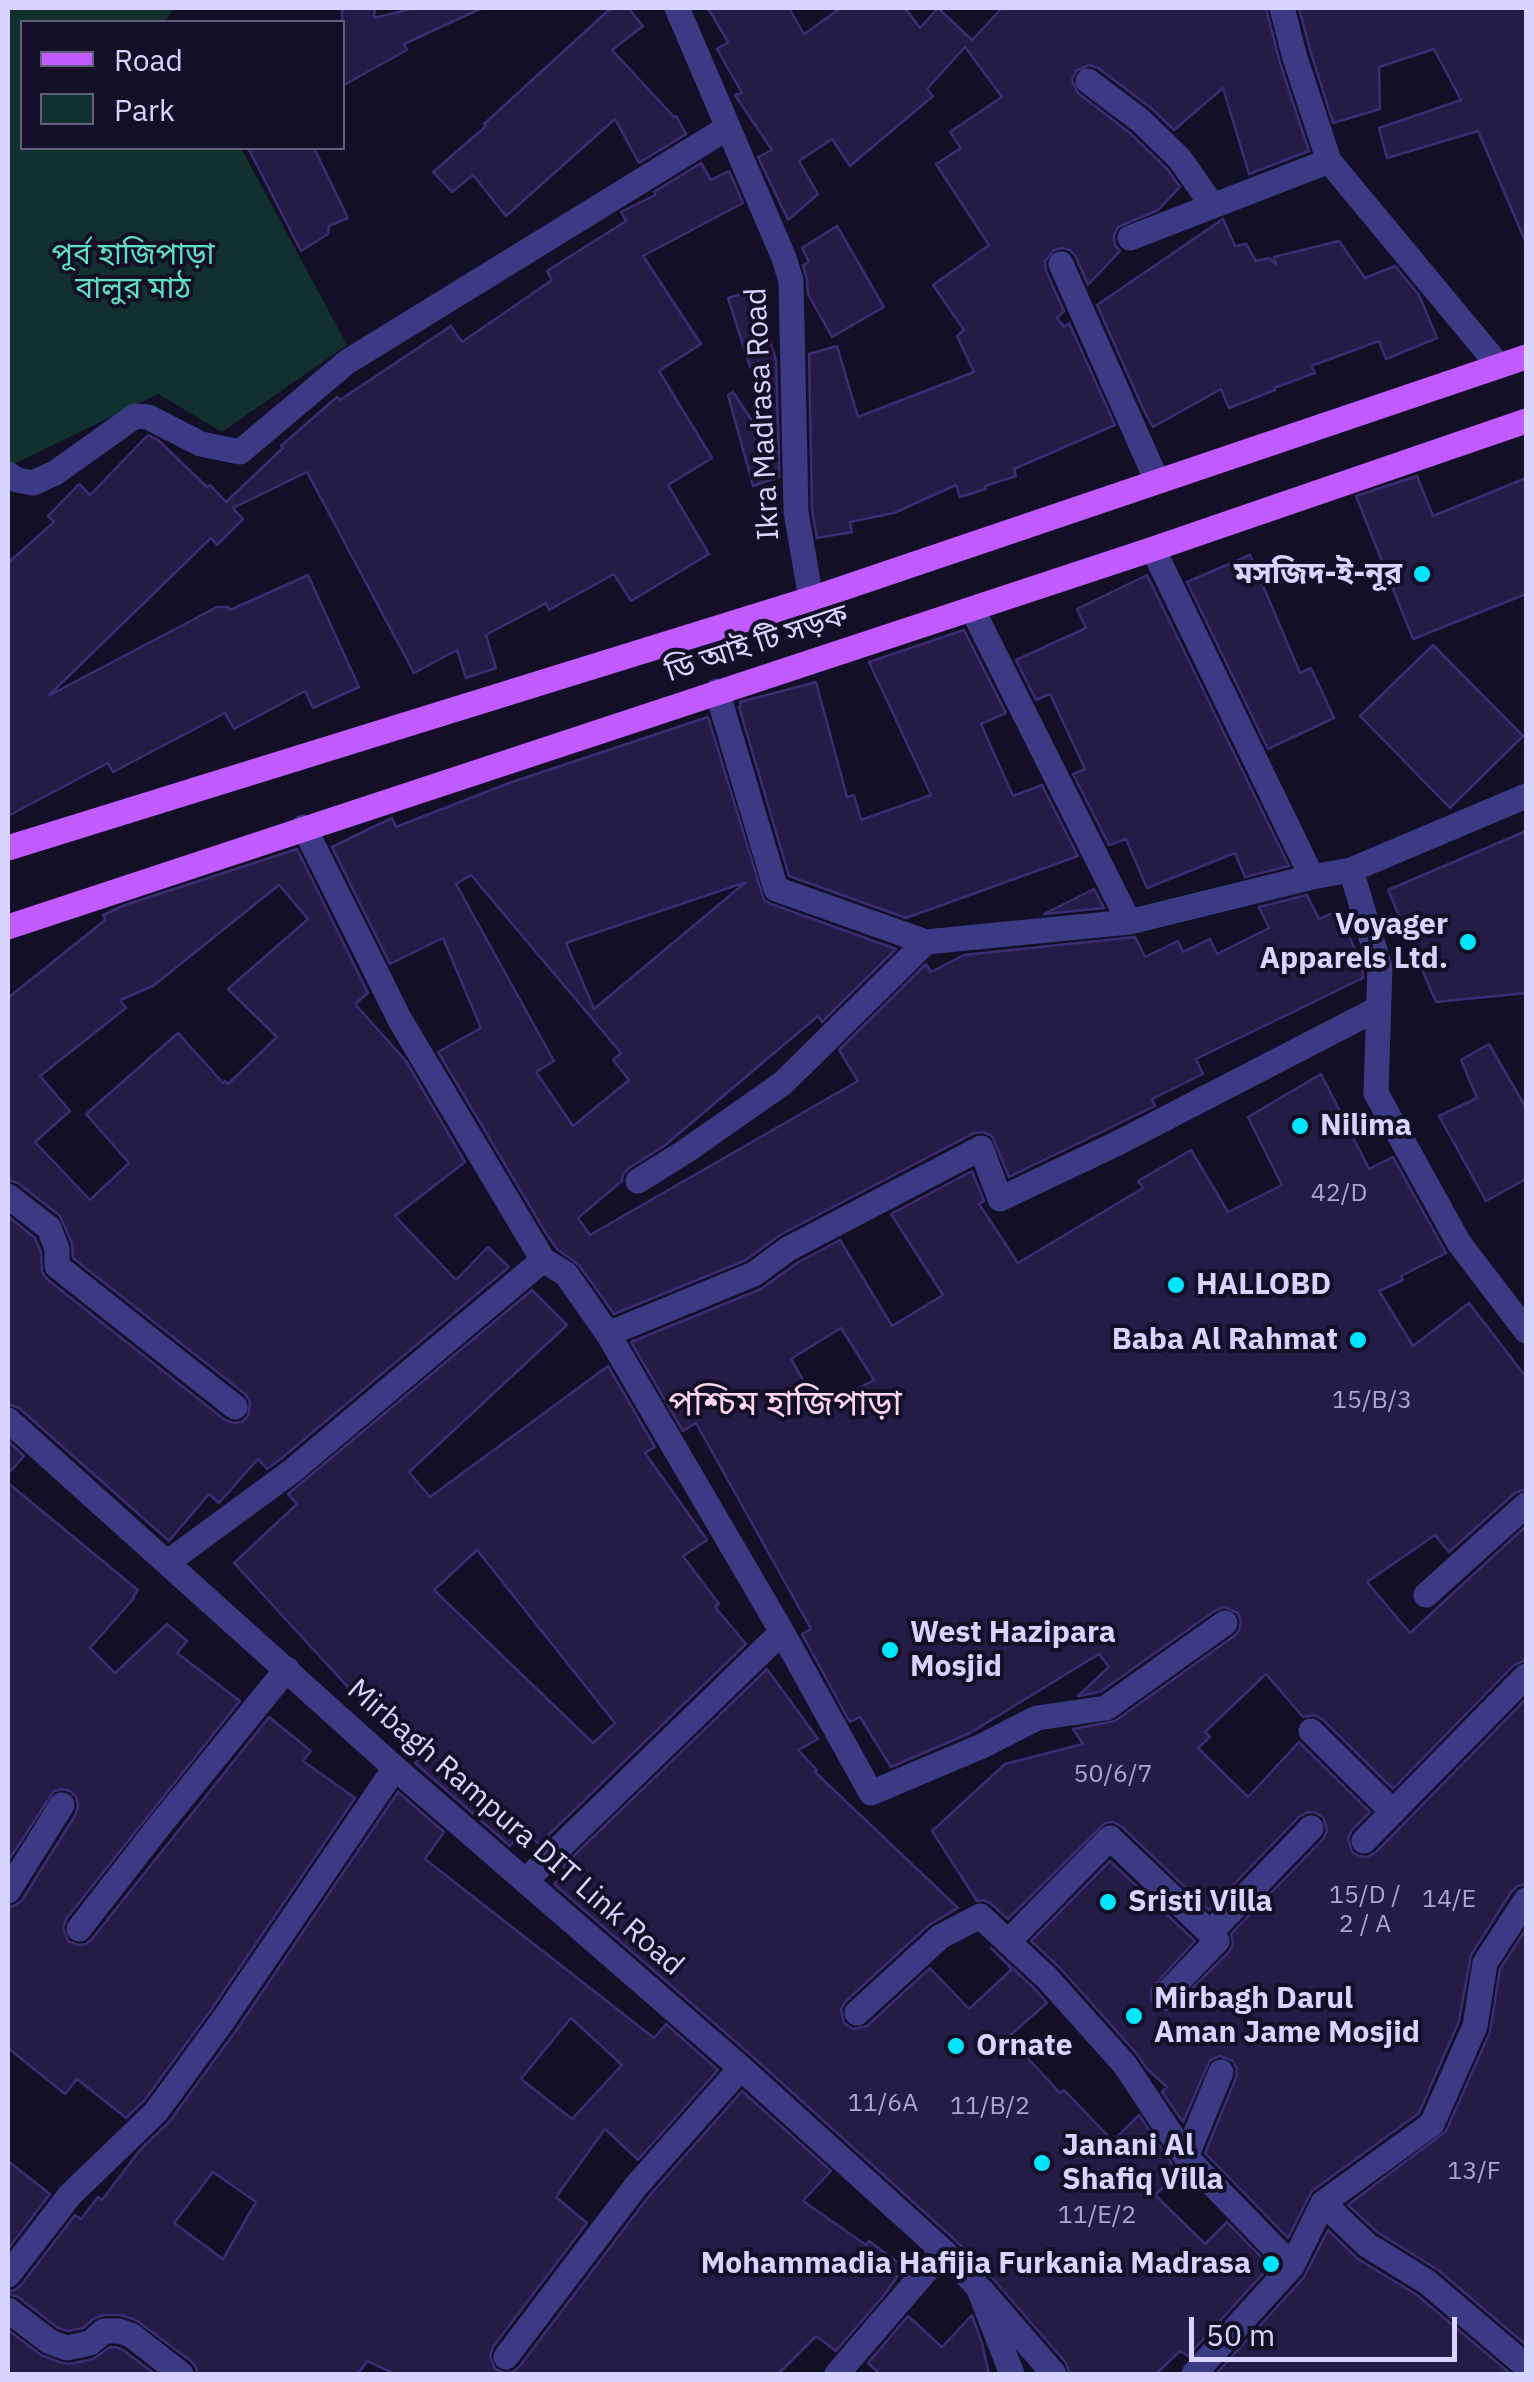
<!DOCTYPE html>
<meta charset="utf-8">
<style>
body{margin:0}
#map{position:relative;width:1534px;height:2382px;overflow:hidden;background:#130f26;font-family:"IBM Plex Sans",sans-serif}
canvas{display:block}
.frame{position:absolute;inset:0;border:10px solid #d9d4ff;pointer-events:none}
.legend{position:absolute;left:20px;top:20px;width:325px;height:130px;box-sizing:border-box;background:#130f26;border:2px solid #625e7d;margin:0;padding:12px 18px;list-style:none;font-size:30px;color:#d9d4ff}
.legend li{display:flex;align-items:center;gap:20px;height:50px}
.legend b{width:50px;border:2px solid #625e7d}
.scale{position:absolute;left:1189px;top:2317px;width:268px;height:45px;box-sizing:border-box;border:5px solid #d9d4ff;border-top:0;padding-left:12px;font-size:30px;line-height:35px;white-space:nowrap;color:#d9d4ff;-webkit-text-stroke:8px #130f26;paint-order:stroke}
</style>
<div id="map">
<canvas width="1534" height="2382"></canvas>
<div class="frame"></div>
<ul class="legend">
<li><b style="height:12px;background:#c25bff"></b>Road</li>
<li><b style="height:28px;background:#12302f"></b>Park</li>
</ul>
<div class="scale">50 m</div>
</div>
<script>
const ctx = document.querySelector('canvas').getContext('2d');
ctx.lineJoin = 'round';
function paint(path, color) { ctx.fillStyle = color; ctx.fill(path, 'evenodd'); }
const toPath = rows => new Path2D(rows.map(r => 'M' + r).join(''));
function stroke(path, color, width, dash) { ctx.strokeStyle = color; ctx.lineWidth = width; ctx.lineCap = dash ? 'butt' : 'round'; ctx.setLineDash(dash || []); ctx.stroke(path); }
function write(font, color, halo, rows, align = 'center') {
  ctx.font = font + ' "IBM Plex Sans","Noto Sans Bengali",sans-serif'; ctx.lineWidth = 8; ctx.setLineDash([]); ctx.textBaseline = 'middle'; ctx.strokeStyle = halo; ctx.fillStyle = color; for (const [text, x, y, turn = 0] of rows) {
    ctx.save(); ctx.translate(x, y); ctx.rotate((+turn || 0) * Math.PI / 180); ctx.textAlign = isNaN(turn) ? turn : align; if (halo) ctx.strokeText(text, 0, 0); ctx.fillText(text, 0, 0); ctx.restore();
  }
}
const green = toPath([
 [8,8,174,8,166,20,167,22,22,22,22,148,241,148,347,345,222,432,158,394,8,467]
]);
const building = toPath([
 [342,8,375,8,374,18,415,8,482,8,404,44,407,50,342,86,342,8],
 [611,8,628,8,643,26,612,50,674,117,676,116,686,134,639,163,615,119,506,216,473,175,452,192,433,172,486,126,484,124,611,8],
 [708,8,789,8,804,34,841,8,905,8,920,28,938,8,972,40,1002,8,1266,8,1280,63,1309,151,1249,174,1223,88,1174,130,1151,108,1098,68,1089,65,1076,71,1072,80,1078,93,1130,133,1168,170,1180,187,1158,210,1118,227,1114,236,1115,245,1120,251,1088,285,1076,257,1070,250,1062,248,1054,250,1045,261,1046,271,1064,311,1057,318,1064,327,1069,323,1115,425,1014,469,1016,476,985,486,986,489,960,497,956,485,894,513,850,522,852,532,817,538,812,510,809,354,837,346,858,417,974,372,957,336,964,330,933,285,989,245,936,164,961,148,950,132,1002,97,965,47,927,89,933,96,850,166,832,139,799,161,818,194,788,220,758,157,772,150,735,95,742,93,717,49,728,42,708,8],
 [1299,8,1526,8,1526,243,1478,131,1387,158,1379,128,1461,100,1434,49,1379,67,1380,109,1333,123,1311,53,1299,8],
 [248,148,314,148,348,218,329,226,328,234,301,251,248,148],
 [701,163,711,180,729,171,743,203,643,256,701,344,659,371,712,458,668,485,709,554,631,601,614,574,549,610,546,603,486,635,496,668,466,678,457,650,414,673,307,472,233,508,243,519,217,545,211,538,48,696,217,607,228,607,230,610,308,575,359,687,313,708,305,691,234,729,225,713,113,772,108,763,8,816,8,563,54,522,48,516,79,484,90,495,148,435,158,440,207,487,210,485,226,502,283,448,281,446,337,397,340,400,451,326,462,342,552,280,547,271,626,221,621,212,655,195,654,192,701,163],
 [1223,219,1235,246,1246,244,1256,261,1269,258,1276,264,1274,257,1339,241,1365,278,1395,266,1419,295,1437,338,1386,359,1379,341,1311,366,1315,373,1274,388,1275,390,1229,408,1221,389,1153,427,1145,413,1097,305,1223,219],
 [837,226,884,307,832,337,808,294,807,280,803,265,809,262,802,248,837,226],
 [754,290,776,360,779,458,728,298,754,290],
 [733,392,779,461,779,477,753,486,728,395,733,392],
 [1417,476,1433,516,1526,478,1526,594,1413,639,1356,496,1417,476],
 [1250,555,1300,673,1311,668,1334,718,1268,749,1187,582,1250,555],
 [1147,575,1289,866,1245,877,1235,853,1147,888,1126,839,1109,845,1073,774,1085,769,1050,694,1036,700,1016,660,1086,628,1077,609,1147,575],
 [964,630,1006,713,981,724,1013,796,1042,785,1078,856,906,918,789,876,739,707,741,706,740,702,816,682,847,797,854,795,861,820,931,795,869,662,964,630],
 [1433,645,1523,736,1450,808,1360,716,1433,645],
 [708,717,764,900,771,904,896,949,822,1022,818,1016,664,1146,629,1168,623,1174,622,1181,578,1218,590,1235,858,1081,839,1050,926,964,931,972,964,955,1135,937,1145,957,1178,941,1183,952,1210,939,1217,954,1269,928,1259,907,1307,895,1319,919,1337,911,1362,964,1363,978,1196,1059,1203,1074,1152,1099,1155,1106,1009,1177,992,1136,983,1132,974,1133,780,1235,746,1260,614,1314,579,1265,557,1249,547,1235,438,1052,481,1028,443,938,390,964,332,847,392,818,396,827,509,783,708,717],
 [471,875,621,1053,613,1060,629,1080,573,1126,536,1072,554,1061,456,884,471,875],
 [746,882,594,1009,566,943,746,882],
 [1526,831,1526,993,1436,1002,1388,890,1526,831],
 [297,849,368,993,355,1004,406,1061,465,1162,395,1216,456,1280,488,1247,509,1267,282,1458,267,1469,258,1459,219,1503,209,1494,169,1541,19,1408,8,1404,8,1216,35,1238,41,1252,42,1272,47,1279,225,1420,234,1423,242,1422,248,1416,250,1402,245,1394,73,1258,72,1243,60,1216,18,1183,8,1180,8,998,105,920,103,915,125,905,297,849],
 [279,885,308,919,228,989,277,1037,228,1084,225,1081,223,1083,178,1033,86,1114,129,1163,90,1200,35,1142,70,1111,40,1076,126,1008,120,1000,153,986,279,885],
 [1094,889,1104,908,1044,914,1094,889],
 [1489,1044,1526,1108,1526,1179,1486,1201,1439,1116,1477,1098,1461,1060,1489,1044],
 [1321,1074,1369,1169,1393,1157,1446,1253,1401,1276,1403,1280,1379,1291,1413,1346,1469,1303,1526,1377,1526,1489,1515,1493,1449,1552,1435,1535,1367,1582,1410,1633,1526,1526,1526,1660,1514,1665,1393,1789,1322,1719,1314,1715,1303,1717,1266,1674,1205,1732,1210,1737,1198,1748,1248,1797,1299,1742,1370,1812,1352,1830,1348,1838,1352,1852,1359,1856,1367,1857,1376,1852,1526,1699,1526,1884,1518,1886,1512,1891,1471,1955,1459,2021,1419,2113,1312,2191,1288,2238,1205,2153,1236,2078,1237,2069,1233,2061,1220,2056,1210,2060,1183,2122,1162,2092,1167,2087,1147,2069,1137,2054,1059,1967,1031,1941,1110,1861,1195,1941,1151,1989,1151,1999,1156,2006,1163,2010,1171,2009,1229,1952,1233,1944,1231,1934,1323,1839,1327,1831,1323,1817,1314,1812,1306,1813,1299,1817,1209,1910,1121,1826,1113,1822,1105,1823,1008,1919,990,1903,983,1900,977,1901,932,1831,1005,1764,1083,1744,1073,1729,1115,1721,1234,1636,1239,1631,1241,1622,1238,1613,1224,1607,1216,1610,1100,1692,1078,1696,1109,1667,1099,1654,970,1733,891,1767,860,1717,850,1722,846,1715,802,1634,811,1629,696,1423,683,1431,631,1342,761,1289,797,1263,840,1240,892,1326,943,1295,891,1214,972,1171,984,1201,979,1204,1018,1263,1143,1188,1138,1181,1191,1150,1228,1212,1282,1185,1248,1117,1321,1074],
 [841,1328,874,1380,820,1409,791,1359,841,1328],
 [532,1290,567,1325,409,1472,430,1497,608,1366,655,1447,645,1453,707,1540,683,1556,719,1604,715,1607,746,1644,539,1844,524,1831,510,1846,415,1763,423,1755,372,1706,368,1709,234,1563,297,1504,288,1494,532,1290],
 [477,1550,615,1723,593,1743,434,1590,477,1550],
 [8,1441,24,1456,8,1474,8,1441],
 [8,1483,138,1590,133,1597,134,1598,90,1648,115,1673,167,1624,187,1641,177,1653,240,1701,66,1919,63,1928,68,1941,78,1945,86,1944,92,1939,269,1717,311,1751,303,1761,355,1798,211,2010,144,2101,126,2118,77,2079,65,2094,8,2048,8,1907,16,1905,22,1900,76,1814,78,1805,76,1797,70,1791,62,1789,54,1791,8,1861,8,1483],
 [767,1669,818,1739,798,1750,817,1770,815,1772,958,1908,929,1925,846,2001,841,2009,844,2023,853,2029,867,2026,930,1968,969,2009,1012,1969,991,1948,1035,1989,1047,2003,1008,2037,1060,2093,1064,2090,1113,2141,1139,2115,1178,2173,1155,2195,1205,2244,1227,2222,1270,2266,1188,2356,1180,2351,1156,2374,1070,2374,1066,2363,994,2280,954,2239,752,2056,554,1884,567,1870,563,1866,767,1669],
 [398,1792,444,1832,425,1859,654,2038,666,2024,718,2070,638,2160,605,2129,556,2197,587,2223,493,2347,490,2356,495,2369,505,2373,513,2372,519,2367,649,2196,742,2091,831,2171,803,2201,866,2245,869,2241,904,2267,885,2294,836,2351,816,2336,778,2374,395,2374,367,2361,358,2374,197,2374,196,2367,191,2361,136,2320,120,2315,104,2315,93,2319,83,2328,68,2331,58,2328,18,2297,8,2294,8,2291,15,2290,21,2285,75,2215,81,2219,98,2197,102,2200,140,2150,169,2122,237,2029,398,1792],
 [571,2018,622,2065,572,2119,521,2079,571,2018],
 [213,2172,256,2202,223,2259,174,2223,213,2172],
 [1526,1929,1526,2345,1438,2270,1377,2232,1348,2205,1446,2131,1490,2032,1500,1969,1526,1929],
 [8,2161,50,2194,8,2249,8,2161],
 [1328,2230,1358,2259,1417,2295,1511,2374,1216,2374,1304,2277,1328,2230],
 [972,2315,982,2343,989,2374,880,2374,868,2363,908,2316,942,2347,972,2315],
 [8,2330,41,2355,62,2363,70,2364,93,2359,110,2347,116,2347,123,2350,155,2374,8,2374,8,2330]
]);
const minor = toPath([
 [677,8,784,258,791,281,796,512,811,599],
 [1282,8,1295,58,1329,161,1499,366],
 [1088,81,1141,121,1180,159,1212,205],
 [1130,238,1329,161],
 [1061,264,1157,481],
 [8,474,17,480,33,483,55,473,135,416,148,417,201,444,240,452,347,362,727,128],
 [1153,549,1312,877],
 [972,609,1129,922],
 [717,691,776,889,926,942,1129,922,1312,877,1351,870,1526,796],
 [304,827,400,1020,543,1260,566,1274,608,1334,782,1632,871,1793,982,1746,1037,1718,1106,1708,1225,1623],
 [1351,870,1380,967,1376,1093,1459,1243,1526,1331],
 [638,1181,686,1151,783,1083,926,942],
 [8,1196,49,1228,57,1249,57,1266,235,1407],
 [608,1334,754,1274,788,1249,981,1148,1000,1199,1118,1143,1377,1009],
 [168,1562,292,1471,543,1260],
 [1426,1595,1526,1505],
 [1311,1731,1393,1812],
 [1364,1841,1526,1676],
 [525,1881,782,1632],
 [8,1891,62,1805],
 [79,1929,160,1825,287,1669],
 [1008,1942,1110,1838,1210,1933],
 [1166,1994,1217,1941,1210,1933,1311,1828],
 [857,2013,940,1937,980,1916,1047,1978,1125,2065,1186,2157,1292,2266],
 [1186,2157,1221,2072],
 [1323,2203,1367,2245,1427,2282,1526,2366],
 [8,2275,70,2195,156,2112,224,2019,395,1768],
 [982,2291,1054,2374],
 [8,2310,50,2342,67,2348,90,2343,104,2331,119,2331,131,2335,181,2374],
 [506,2357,636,2186,741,2068],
 [837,2374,943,2251],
 [1194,2374,1292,2266,1323,2203,1432,2124,1475,2026,1485,1963,1526,1900]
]);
const tertiary = toPath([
 [8,1420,395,1768,741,2068,943,2251,978,2287,1012,2374]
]);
const primary = toPath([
 [8,848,811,599,1526,357],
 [8,927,1153,549,1526,421]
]);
const markers = [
 [1422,574,10,"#00e5ff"],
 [1468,942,10,"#00e5ff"],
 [1300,1126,10,"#00e5ff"],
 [1176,1285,10,"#00e5ff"],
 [1358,1340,10,"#00e5ff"],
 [890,1650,10,"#00e5ff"],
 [1108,1902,10,"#00e5ff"],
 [1134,2016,10,"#00e5ff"],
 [956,2046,10,"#00e5ff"],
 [1042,2163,10,"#00e5ff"],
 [1271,2264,10,"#00e5ff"]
];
const numberNames = [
 ["42/D",1339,1194],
 ["15/B/3",1372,1401],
 ["50/6/7",1113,1775],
 ["15/D /",1365,1896],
 ["2 / A",1365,1925],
 ["14/E",1449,1900],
 ["11/6A",883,2104],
 ["11/B/2",990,2107],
 ["13/F",1474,2172],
 ["11/E/2",1097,2216]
];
const parkNames = [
 ["পূর্ব হাজিপাড়া",133,255],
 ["বালুর মাঠ",133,289]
];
const streetNames = [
 ["Ikra Madrasa Road",763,414,-93],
 ["ডি আই টি সড়ক",757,644,-18],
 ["Mirbagh Rampura DIT Link Road",515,1828,41]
];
const poiNames = [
 ["মসজিদ-ই-নূর",1402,574,"right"],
 ["Voyager",1448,925,"right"],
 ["Apparels Ltd.",1448,959,"right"],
 ["Nilima",1320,1126],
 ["HALLOBD",1196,1285],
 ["Baba Al Rahmat",1338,1340,"right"],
 ["West Hazipara",910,1633],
 ["Mosjid",910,1667],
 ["Sristi Villa",1128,1902],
 ["Mirbagh Darul",1154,1999],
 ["Aman Jame Mosjid",1154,2033],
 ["Ornate",976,2046],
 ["Janani Al",1062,2146],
 ["Shafiq Villa",1062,2180],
 ["Mohammadia Hafijia Furkania Madrasa",1251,2264,"right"]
];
const quarterNames = [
 ["পশ্চিম হাজিপাড়া",785,1405]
];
paint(green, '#12302f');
paint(building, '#241b47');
stroke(building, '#3b2d73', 2.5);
stroke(minor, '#3d3a85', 25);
stroke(tertiary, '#3d3a85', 25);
stroke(primary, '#c25bff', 25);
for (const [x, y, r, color] of markers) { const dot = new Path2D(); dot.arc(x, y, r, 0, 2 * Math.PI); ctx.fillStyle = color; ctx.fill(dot); stroke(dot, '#130f26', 4); }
write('25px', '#aca6d1', null, numberNames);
write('30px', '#5fe0c0', '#130f26', parkNames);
write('30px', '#d9d4ff', '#130f26', streetNames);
write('bold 30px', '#d9d4ff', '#130f26', poiNames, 'left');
write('35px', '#ffd6f0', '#130f26', quarterNames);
</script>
